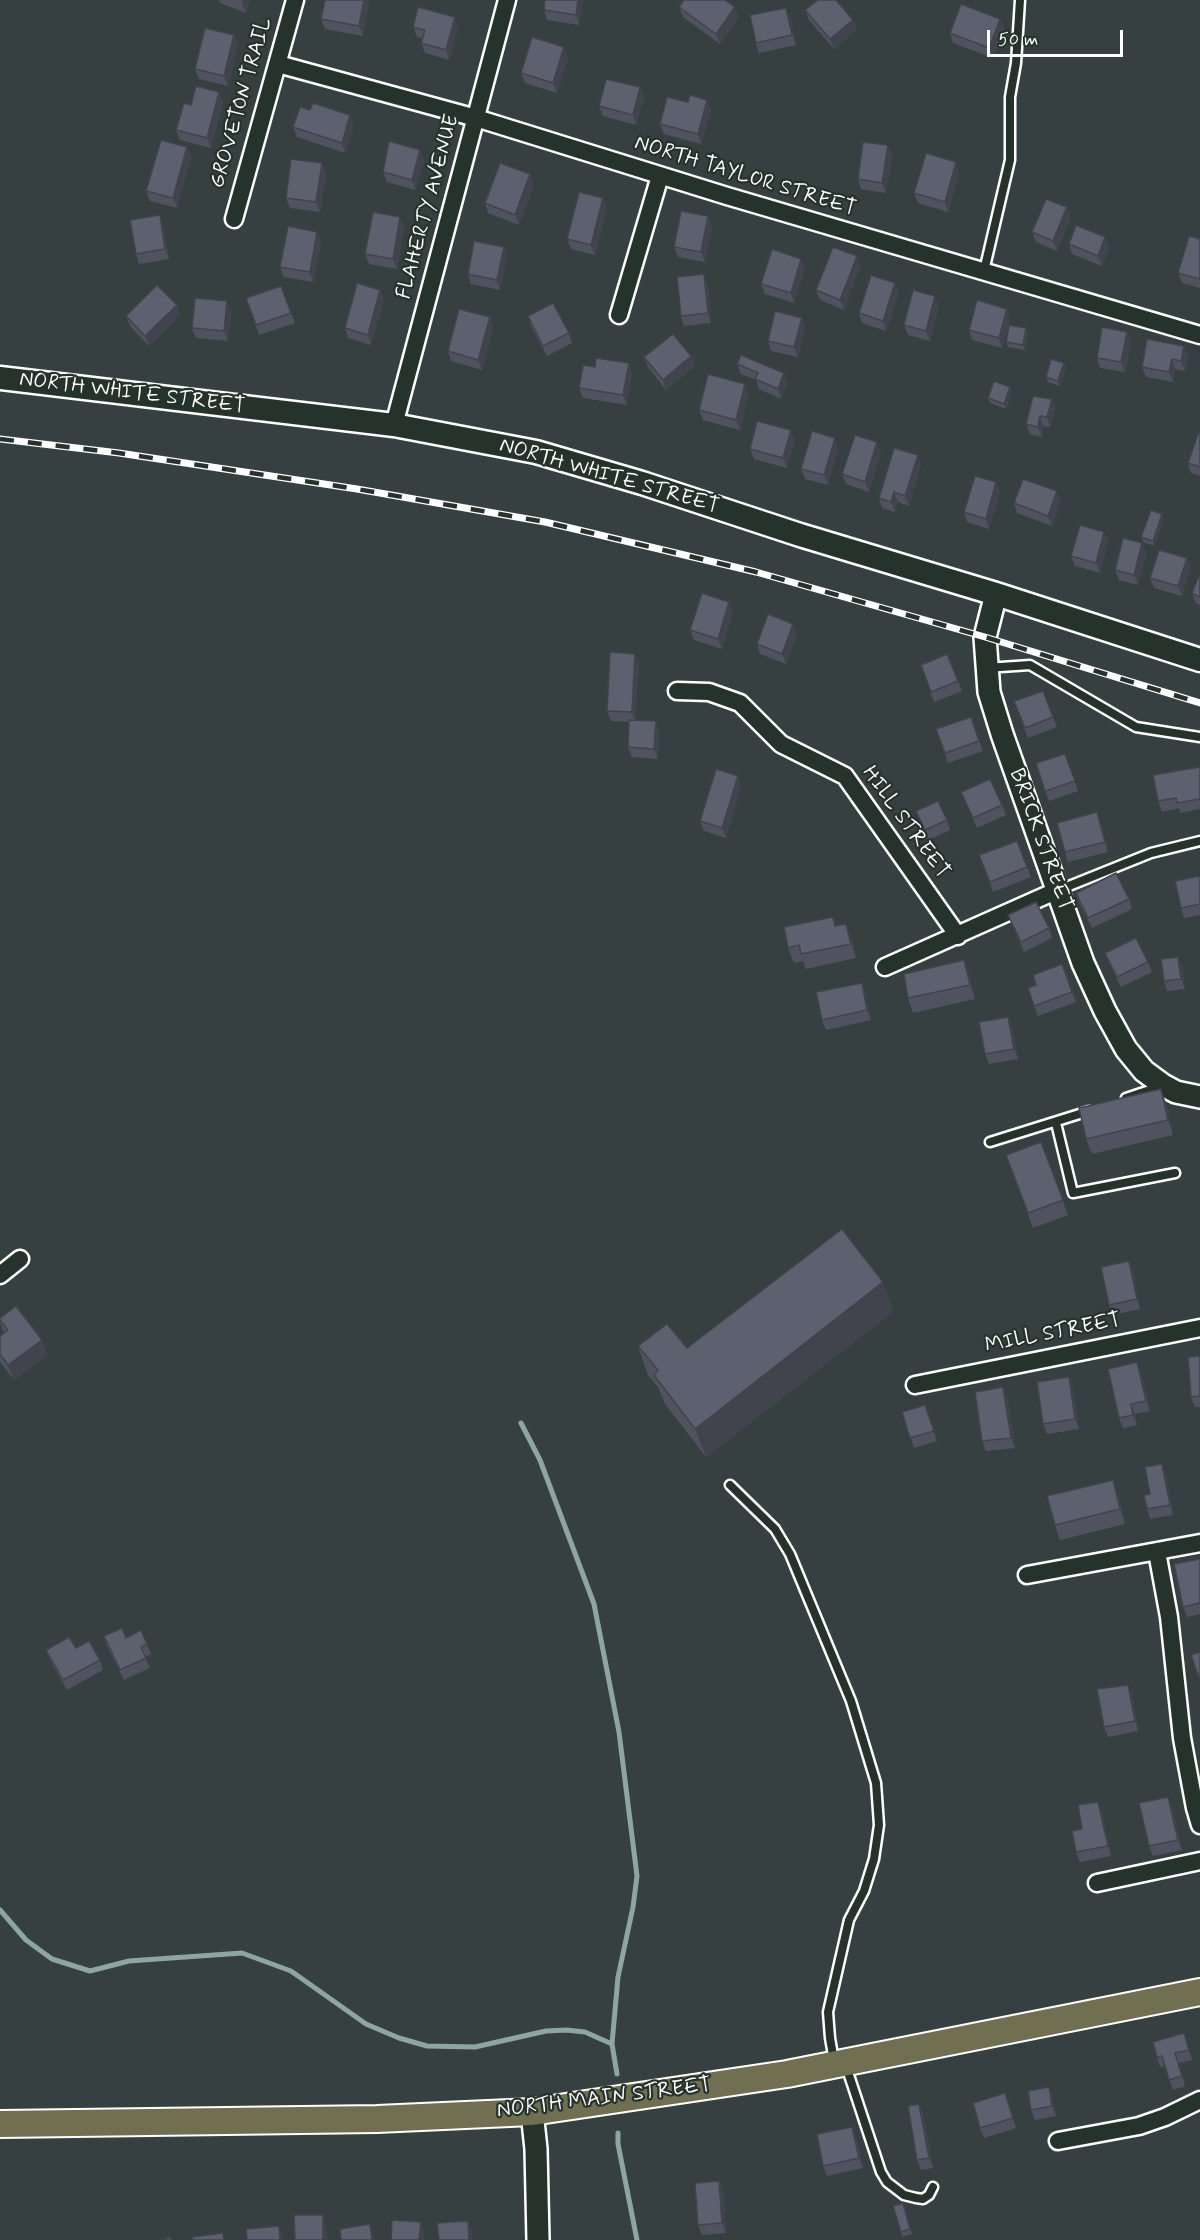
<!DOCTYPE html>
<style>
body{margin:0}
#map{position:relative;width:1200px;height:2240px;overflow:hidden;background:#364040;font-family:Mynerve,sans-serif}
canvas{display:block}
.scale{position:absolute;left:987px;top:30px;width:136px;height:27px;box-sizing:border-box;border:3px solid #fff;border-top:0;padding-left:8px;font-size:18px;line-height:21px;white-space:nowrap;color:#fff;-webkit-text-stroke:4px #26332d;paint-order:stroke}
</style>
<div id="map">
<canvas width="1200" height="2240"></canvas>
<div class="scale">50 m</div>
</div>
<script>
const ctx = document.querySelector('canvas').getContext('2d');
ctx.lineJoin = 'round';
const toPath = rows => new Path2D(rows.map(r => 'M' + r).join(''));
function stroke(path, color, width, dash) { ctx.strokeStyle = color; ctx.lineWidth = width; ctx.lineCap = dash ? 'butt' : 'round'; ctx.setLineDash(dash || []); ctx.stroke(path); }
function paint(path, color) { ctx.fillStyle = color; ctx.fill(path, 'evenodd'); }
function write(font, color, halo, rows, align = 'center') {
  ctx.font = font + ' Mynerve,sans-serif'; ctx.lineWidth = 4.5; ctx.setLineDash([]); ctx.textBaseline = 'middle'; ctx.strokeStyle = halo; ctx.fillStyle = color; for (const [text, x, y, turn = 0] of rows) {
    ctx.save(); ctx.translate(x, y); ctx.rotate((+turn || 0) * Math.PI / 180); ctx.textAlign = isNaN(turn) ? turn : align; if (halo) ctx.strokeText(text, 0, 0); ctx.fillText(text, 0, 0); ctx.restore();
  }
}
const stream = toPath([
 [521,1423,540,1460,594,1604,619,1732,637,1876,633,1907,618,1977,612,2044,617,2074],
 [0,1910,26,1940,52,1959,90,1971,129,1961,242,1953,291,1971,366,2024,399,2038,427,2046,475,2047,546,2031,566,2030,585,2032,612,2044],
 [618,2133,618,2144,637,2240]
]);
const service = toPath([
 [984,271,1010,160,1010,97,1016,63,1020,0],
 [986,668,1030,665,1136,727,1200,737],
 [1059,890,1151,853,1200,841],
 [1126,1098,1159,1087],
 [1056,1123,1073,1193,1175,1173],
 [990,1142,1089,1111],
 [730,1485,775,1529,790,1554,851,1701,876,1783,879,1825,874,1859,864,1891,849,1920,828,2012,830,2038,834,2061],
 [846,2066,881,2172,887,2182,904,2195,916,2198,923,2199,929,2195,933,2187]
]);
const minor = toPath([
 [278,64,476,118,727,196,1200,335],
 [234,219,295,0],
 [619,315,660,176],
 [394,425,507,0],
 [677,691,709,692,740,703,781,744,845,776,958,936],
 [885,967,1058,890],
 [0,1275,20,1259],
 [915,1385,1200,1328],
 [1157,1552,1169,1617,1182,1738,1195,1808,1200,1825],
 [1027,1575,1200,1543],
 [1097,1883,1200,1861],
 [1058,2141,1139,2126,1165,2117,1200,2100]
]);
const tertiary = toPath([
 [996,594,985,637,989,692,1002,734,1083,963,1105,1011,1126,1049,1144,1071,1163,1085,1176,1092,1200,1097],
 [532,2112,536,2149,538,2240]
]);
const secondary = toPath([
 [0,378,394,425,536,452,642,483,800,535,996,594,1200,660]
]);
const primary = toPath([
 [0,2124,377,2119,532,2112,787,2074,1200,1992]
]);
const rail = toPath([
 [0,439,119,453,357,489,545,522,756,572,985,637,1200,703]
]);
const wall = toPath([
 [219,0,250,0,246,13,220,3],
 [325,0,369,0,363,36,325,29,321,19],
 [583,0,579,25,547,20,544,10],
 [679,7,739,17,720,44,683,17],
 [786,8,790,18,796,45,759,53,756,43],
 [805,10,853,20,856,30,834,49,809,20],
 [1000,19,1004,29,993,58,953,43,950,33],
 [413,27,458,27,449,60,425,53,421,43,422,38,417,37],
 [234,35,238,45,228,86,199,79,195,69],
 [568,57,557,93,525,83,521,73],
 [640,87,644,97,636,125,603,116,599,106],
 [223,102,211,148,180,140,176,130,191,105],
 [711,110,701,144,664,134,660,124],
 [354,125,345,153,297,137,293,127],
 [888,145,892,155,886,193,861,189,858,179],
 [187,147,191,157,177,208,150,201,146,191],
 [424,160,415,190,387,182,383,172],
 [959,172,948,212,918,203,914,193],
 [326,173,320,212,290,208,286,198],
 [530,174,534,184,519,225,488,213,485,203],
 [607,208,595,255,571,249,567,239],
 [400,217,404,227,397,269,369,264,365,254],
 [1071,217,1057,251,1036,242,1032,232],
 [163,225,169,259,139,264,136,254],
 [712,226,705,262,678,257,674,247],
 [1200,239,1200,288,1182,283,1178,273],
 [321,242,313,282,284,277,280,267],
 [1069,244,1109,247,1102,266,1072,254],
 [504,247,507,257,500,290,471,284,468,274],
 [857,256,860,266,844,310,820,300,816,290],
 [801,259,805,269,794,303,765,294,761,284],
 [895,283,899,293,886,331,862,323,859,313],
 [708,284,711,323,684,326,681,316],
 [281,286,295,323,259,335,246,298],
 [380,290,384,300,371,345,348,338,345,328],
 [177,305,180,315,149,346,130,326,126,316],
 [939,306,930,341,908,335,904,325],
 [1007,309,1010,319,1002,348,972,340,969,330],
 [231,311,228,341,196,338,192,328],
 [528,316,569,333,572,343,547,356,531,326],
 [493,327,482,370,451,361,448,351],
 [805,328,798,357,771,351,768,341],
 [1127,332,1131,342,1125,372,1100,368,1097,358],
 [1028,333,1025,350,1008,347,1006,342],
 [1147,339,1188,356,1185,371,1175,369,1173,382,1146,377,1142,367],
 [691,356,695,366,666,390,648,367,644,357],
 [1064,363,1066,368,1060,386,1048,382,1046,377],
 [737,364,788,383,781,399,759,389,756,380,741,374],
 [595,367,632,373,627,405,583,398,579,388],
 [745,384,748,394,740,430,703,420,699,410],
 [1012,392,1006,409,990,403,988,398],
 [1052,399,1055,409,1050,427,1043,426,1042,437,1030,434,1026,424],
 [1200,434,1200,476,1191,473,1188,463],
 [795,440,787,468,754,459,750,449],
 [838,448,828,485,805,479,801,469],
 [881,452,869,492,846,484,842,474],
 [921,465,909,506,898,502,895,512,882,508,879,498],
 [996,482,1000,492,989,529,967,522,964,512],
 [1061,501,1052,526,1017,513,1014,503],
 [1164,519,1154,546,1143,542,1141,537],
 [1104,532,1108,542,1100,573,1075,566,1071,556],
 [1146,553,1138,585,1119,580,1115,570],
 [1187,558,1190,568,1182,596,1154,588,1150,578],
 [1200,573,1200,605,1196,603,1192,593],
 [733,612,722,649,694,640,690,630],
 [797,634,786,664,760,654,757,644],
 [635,654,639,664,635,721,656,721,659,731,658,759,632,757,628,747,629,722,611,721,607,711],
 [947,654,962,691,934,702,921,665],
 [1043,691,1057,727,1028,738,1014,701],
 [971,717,983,751,948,763,936,729],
 [1065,754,1078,791,1049,801,1036,763],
 [1200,767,1200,809,1180,813,1179,808,1162,812,1158,801],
 [741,786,726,838,704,831,700,821],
 [961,792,1002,805,1006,815,977,828],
 [916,811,947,820,950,830,928,840],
 [1101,822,1108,852,1068,862,1065,852],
 [1017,841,1031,877,993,892,979,855],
 [1200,876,1200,915,1184,918,1181,908],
 [1076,893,1129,899,1132,909,1092,928,1079,903],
 [1008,915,1049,928,1052,938,1024,952],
 [846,924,852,939,856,958,806,969,803,961,794,963,788,948,836,926],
 [1105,953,1148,962,1152,972,1121,987,1109,963],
 [1178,957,1182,967,1185,989,1167,991,1164,981],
 [1062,964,1076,1002,1038,1016,1028,988,1036,985],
 [969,975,975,999,913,1013,908,998],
 [862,983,865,993,871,1020,826,1030,822,1020],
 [1012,1027,1018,1059,989,1064,985,1054],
 [1161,1089,1166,1104,1173,1135,1092,1154,1086,1139],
 [1041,1142,1068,1215,1033,1228,1006,1155],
 [1133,1271,1140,1309,1112,1315,1109,1305],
 [894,1311,706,1457,665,1404,658,1387,648,1375,638,1346,687,1348],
 [0,1318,42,1340,47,1355,14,1380,0,1362,0,1336,4,1333,0,1322],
 [1200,1356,1200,1407,1195,1407,1191,1397],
 [1141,1372,1150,1411,1135,1414,1137,1425,1123,1428,1119,1418],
 [1069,1377,1073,1387,1079,1429,1047,1434,1043,1424],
 [1007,1397,1015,1448,986,1451,982,1441],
 [925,1405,937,1441,914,1448,902,1412],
 [1166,1474,1173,1515,1150,1519,1147,1509],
 [1118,1495,1125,1524,1060,1540,1055,1525],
 [1200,1559,1200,1614,1187,1617,1183,1607],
 [104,1636,126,1638,147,1644,151,1654,145,1657,150,1668,124,1680,107,1646],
 [46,1650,100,1660,103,1670,67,1690,50,1660],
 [1128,1685,1132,1695,1138,1731,1108,1737,1104,1727],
 [1172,1807,1182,1850,1153,1856,1149,1846],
 [1102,1812,1111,1856,1080,1862,1076,1852,1082,1829],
 [1184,2033,1192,2060,1179,2063,1185,2086,1173,2090,1165,2066,1160,2067,1157,2057],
 [1049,2087,1052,2097,1056,2116,1035,2120,1031,2110],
 [1005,2093,1016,2128,984,2138,980,2128],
 [919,2104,923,2114,933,2168,921,2170,917,2160],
 [856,2137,863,2168,827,2176,823,2166],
 [719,2181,723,2191,726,2233,702,2235,698,2225],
 [903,2203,912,2234,902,2237,893,2206]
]);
const shadedWall = toPath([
 [243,0,250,0,246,13,242,3],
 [364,0,369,0,363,36,359,26],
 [578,0,583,0,579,25,576,15],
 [735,7,739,17,720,44,716,34],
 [786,8,790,18,796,45,792,35],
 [455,17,458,27,449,60,446,50],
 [1000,19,1004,29,993,58,989,48],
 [853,20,856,30,834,49,830,39],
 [234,35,238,45,228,86,224,76],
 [564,47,568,57,557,93,553,83],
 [640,87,644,97,636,125,633,115],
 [219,92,223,102,211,148,207,138],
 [707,100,711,110,701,144,698,134],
 [350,115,354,125,345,153,342,143],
 [888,145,892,155,886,193,882,183],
 [187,147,191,157,177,208,173,198],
 [420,150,424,160,415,190,412,180],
 [956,162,959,172,948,212,945,202],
 [322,163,326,173,320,212,316,202],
 [530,174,534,184,519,225,515,215],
 [603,198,607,208,595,255,591,245],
 [1067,207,1071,217,1057,251,1053,241],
 [160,215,163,225,169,259,165,249],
 [708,216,712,226,705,262,701,252],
 [400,217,404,227,397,269,393,259],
 [317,232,321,242,313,282,310,272],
 [1105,237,1109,247,1102,266,1098,256],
 [504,247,507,257,500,290,497,280],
 [857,256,860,266,844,310,840,300],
 [801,259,805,269,794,303,791,293],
 [704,274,708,284,711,323,708,313],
 [895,283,899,293,886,331,883,321],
 [380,290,384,300,371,345,368,335],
 [935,296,939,306,930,341,926,331],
 [227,301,231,311,228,341,224,331],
 [177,305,180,315,149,346,145,336],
 [1007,309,1010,319,1002,348,999,338],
 [490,317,493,327,482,370,478,360],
 [802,318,805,328,798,357,794,347],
 [1026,328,1028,333,1025,350,1023,345],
 [1127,332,1131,342,1125,372,1121,362],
 [1184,346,1188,356,1185,371,1181,361],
 [691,356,695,366,666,390,663,380],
 [1172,359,1175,369,1173,382,1169,372],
 [629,363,632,373,627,405,623,395],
 [1064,363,1066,368,1060,386,1058,381],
 [784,373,788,383,781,399,778,389],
 [745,384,748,394,740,430,736,420],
 [1010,387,1012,392,1006,409,1004,404],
 [1052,399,1055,409,1050,427,1047,417],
 [1040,416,1043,426,1042,437,1038,427],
 [791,430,795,440,787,468,783,458],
 [835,438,838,448,828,485,824,475],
 [877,442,881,452,869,492,865,482],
 [918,455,921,465,909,506,905,496],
 [996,482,1000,492,989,529,986,519],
 [1057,491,1061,501,1052,526,1048,516],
 [894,492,898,502,895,512,891,502],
 [1162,514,1164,519,1154,546,1153,541],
 [1104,532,1108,542,1100,573,1096,563],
 [1142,543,1146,553,1138,585,1134,575],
 [1187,558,1190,568,1182,596,1178,586],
 [729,602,733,612,722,649,718,639],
 [793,624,797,634,786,664,782,654],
 [635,654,639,664,635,722,632,712],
 [656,721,659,731,658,759,654,749],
 [738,776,741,786,726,838,722,828],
 [1097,812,1101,822,1108,852,1105,842],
 [846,924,852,939,856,958,851,944],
 [1178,957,1182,967,1185,989,1181,979],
 [964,960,969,975,975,999,970,985],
 [862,983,865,993,871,1020,867,1010],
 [1008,1017,1012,1027,1018,1059,1014,1049],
 [1161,1089,1166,1104,1173,1135,1168,1120],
 [1129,1261,1133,1271,1140,1309,1137,1299],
 [883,1282,894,1311,706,1457,695,1429],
 [42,1340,47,1355,14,1380,8,1365],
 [1137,1362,1141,1372,1150,1411,1146,1401],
 [1069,1377,1073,1387,1079,1429,1075,1419],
 [1003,1387,1007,1397,1015,1448,1011,1438],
 [1131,1404,1135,1414,1137,1425,1133,1415],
 [1162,1464,1166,1474,1173,1515,1170,1505],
 [1113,1480,1118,1495,1125,1524,1120,1509],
 [1128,1685,1132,1695,1138,1731,1135,1721],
 [1168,1797,1172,1807,1182,1850,1178,1840],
 [1098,1802,1102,1812,1111,1856,1108,1846],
 [1049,2087,1052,2097,1056,2116,1052,2106],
 [919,2104,923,2114,933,2168,929,2158],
 [852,2127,856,2137,863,2168,859,2158],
 [719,2181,723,2191,726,2233,722,2223],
 [323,2215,326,2225,327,2240,323,2240],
 [468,2221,472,2231,472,2240,469,2240],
 [421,2222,424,2232,424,2240,419,2240],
 [370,2224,373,2234,374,2240,372,2240],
 [279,2226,282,2236,283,2240,280,2240]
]);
const building = toPath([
 [325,0,364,0,359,26,321,19,325,0],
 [545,0,578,0,576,15,544,10,545,0],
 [684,0,725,0,735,7,716,34,679,7,684,0],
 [818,0,836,0,853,20,830,39,805,10,818,0],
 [961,4,1000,19,989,48,950,33,961,4],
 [418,7,455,17,446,50,421,43,425,30,413,27,418,7],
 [786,8,792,35,756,43,750,15,786,8],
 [205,28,234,35,224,76,195,69,205,28],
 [532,37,564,47,553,83,521,73,532,37],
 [606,79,640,87,633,115,599,106,606,79],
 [196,86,219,92,207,138,176,130,184,103,191,105,196,86],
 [690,95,707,100,698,134,660,124,667,97,688,102,690,95],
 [313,103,350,115,342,143,293,127,300,107,310,110,313,103],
 [161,140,187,147,173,198,146,191,161,140],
 [389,141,420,150,412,180,383,172,389,141],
 [863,142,888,145,882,183,858,179,863,142],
 [926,153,956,162,945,202,914,193,926,153],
 [291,159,322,163,316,202,286,198,291,159],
 [500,163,530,174,515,215,485,203,500,163],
 [579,192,603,198,591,245,567,239,579,192],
 [1046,199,1067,207,1053,241,1032,232,1046,199],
 [681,211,708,216,701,252,674,247,681,211],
 [373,212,400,217,393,259,365,254,373,212],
 [160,215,165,249,136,254,130,220,160,215],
 [1076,225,1105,237,1098,256,1069,244,1076,225],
 [288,226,317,232,310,272,280,267,288,226],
 [1189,236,1200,239,1200,279,1178,273,1189,236],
 [474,241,504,247,497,280,468,274,474,241],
 [833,247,857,256,840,300,816,290,833,247],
 [772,249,801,259,791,293,761,284,772,249],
 [704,274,708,313,681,316,677,277,704,274],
 [871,275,895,283,883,321,859,313,871,275],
 [357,283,380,290,368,335,345,328,357,283],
 [157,285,177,305,145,336,126,316,157,285],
 [281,286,291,313,256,325,246,298,281,286],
 [913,290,935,296,926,331,904,325,913,290],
 [195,298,227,301,224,331,192,328,195,298],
 [977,300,1007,309,999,338,969,330,977,300],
 [553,303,569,333,543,346,528,316,553,303],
 [459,309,490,317,478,360,448,351,459,309],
 [775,311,802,318,794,347,768,341,775,311],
 [1009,325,1026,328,1023,345,1006,342,1009,325],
 [1102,327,1127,332,1121,362,1097,358,1102,327],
 [673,334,691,356,663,380,644,357,673,334],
 [1147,339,1184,346,1181,361,1172,359,1169,372,1142,367,1147,339],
 [741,355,784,373,778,389,755,379,758,373,737,364,741,355],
 [596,358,629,363,623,395,579,388,583,365,595,367,596,358],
 [1051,359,1064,363,1058,381,1046,377,1051,359],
 [708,374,745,384,736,420,699,410,708,374],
 [994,381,1010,387,1004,404,988,398,994,381],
 [1033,396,1052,399,1047,417,1040,416,1038,427,1026,424,1033,396],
 [757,421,791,430,783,458,750,449,757,421],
 [812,431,835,438,824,475,801,469,812,431],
 [1198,434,1200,434,1200,467,1188,463,1198,434],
 [855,435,877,442,865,482,842,474,855,435],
 [894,448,918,455,905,496,894,492,891,502,879,498,894,448],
 [975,476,996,482,986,519,964,512,975,476],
 [1023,479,1057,491,1048,516,1014,503,1023,479],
 [1151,510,1162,514,1153,541,1141,537,1151,510],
 [1080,525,1104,532,1096,563,1071,556,1080,525],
 [1123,538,1142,543,1134,575,1115,570,1123,538],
 [1159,550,1187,558,1178,586,1150,578,1159,550],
 [1200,573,1200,597,1192,593,1200,573],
 [702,593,729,602,718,639,690,630,702,593],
 [768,614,793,624,782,654,757,644,768,614],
 [610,652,635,654,632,712,607,711,610,652],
 [947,654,958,681,931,692,921,665,947,654],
 [1043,691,1053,717,1025,728,1014,701,1043,691],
 [971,717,979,741,945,753,936,729,971,717],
 [629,720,656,721,654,749,628,747,629,720],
 [1065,754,1075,781,1045,791,1036,763,1065,754],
 [1200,767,1200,799,1177,803,1176,798,1158,801,1153,775,1200,767],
 [716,769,738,776,722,828,700,821,716,769],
 [990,779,1002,805,973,818,961,792,990,779],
 [938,801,947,820,925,830,916,811,938,801],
 [1097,812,1105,842,1065,852,1057,823,1097,812],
 [1017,841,1027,867,990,882,979,855,1017,841],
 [1116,873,1129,899,1088,918,1076,893,1116,873],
 [1200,876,1200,904,1181,908,1175,881,1200,876],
 [1036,902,1049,928,1021,942,1008,915,1036,902],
 [833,917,835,926,846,924,851,944,801,954,799,945,788,948,784,927,833,917],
 [1136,938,1148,962,1117,977,1105,953,1136,938],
 [1178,957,1181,979,1164,981,1161,959,1178,957],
 [964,960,970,985,908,998,904,974,964,960],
 [1062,964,1072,992,1034,1006,1028,988,1036,985,1033,975,1062,964],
 [862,983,867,1010,822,1020,816,992,862,983],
 [1008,1017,1014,1049,985,1054,979,1022,1008,1017],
 [1161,1089,1168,1120,1086,1139,1079,1108,1161,1089],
 [1041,1142,1063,1200,1028,1213,1006,1155,1041,1142],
 [842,1229,883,1282,695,1429,654,1375,658,1370,638,1346,667,1324,687,1348,842,1229],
 [1129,1261,1137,1299,1109,1305,1101,1267,1129,1261],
 [16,1306,42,1340,8,1365,0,1354,0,1336,8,1330,0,1320,0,1318,16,1306],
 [1200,1356,1200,1396,1191,1397,1188,1357,1200,1356],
 [1137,1362,1146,1401,1131,1404,1133,1415,1119,1418,1108,1369,1137,1362],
 [1069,1377,1075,1419,1043,1424,1037,1382,1069,1377],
 [1003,1387,1011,1438,982,1441,975,1392,1003,1387],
 [925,1405,934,1431,910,1438,902,1412,925,1405],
 [1162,1464,1170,1505,1147,1509,1144,1495,1150,1494,1145,1467,1162,1464],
 [1113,1480,1120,1509,1055,1525,1047,1496,1113,1480],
 [1200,1559,1200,1603,1183,1607,1174,1564,1200,1559],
 [122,1628,126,1638,141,1630,147,1644,141,1647,146,1658,120,1670,104,1636,122,1628],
 [69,1637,76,1648,89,1641,100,1660,63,1680,46,1650,69,1637],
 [1200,1652,1200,1680,1191,1655,1200,1652],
 [1128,1685,1135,1721,1104,1727,1097,1689,1128,1685],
 [1168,1797,1178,1840,1149,1846,1139,1803,1168,1797],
 [1098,1802,1108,1846,1076,1852,1072,1831,1082,1829,1078,1805,1098,1802],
 [1184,2033,1189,2050,1175,2053,1182,2076,1169,2080,1162,2056,1157,2057,1153,2042,1184,2033],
 [1049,2087,1052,2106,1031,2110,1028,2091,1049,2087],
 [1005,2093,1013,2118,980,2128,973,2103,1005,2093],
 [919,2104,929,2158,917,2160,908,2106,919,2104],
 [852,2127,859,2158,823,2166,817,2134,852,2127],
 [719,2181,722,2223,698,2225,695,2183,719,2181],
 [903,2203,910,2229,901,2232,893,2206,903,2203],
 [294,2215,323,2215,323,2240,295,2240,294,2215],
 [392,2220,421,2222,419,2240,391,2240,392,2220],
 [468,2221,469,2240,439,2240,437,2223,468,2221],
 [370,2224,372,2240,341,2240,340,2229,370,2224],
 [279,2226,280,2240,247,2240,246,2229,279,2226],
 [223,2233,224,2240,193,2240,192,2237,223,2233],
 [171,2237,172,2240,157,2240,171,2237]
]);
const streetNames = [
 ["GROVETON TRAIL",242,103,-74],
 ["NORTH TAYLOR STREET",745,177,17],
 ["FLAHERTY AVENUE",429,207,-75],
 ["NORTH WHITE STREET",132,394,7],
 ["NORTH WHITE STREET",609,477,16],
 ["HILL STREET",905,823,54],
 ["BRICK STREET",1040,840,70],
 ["MILL STREET",1053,1334,-11],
 ["NORTH MAIN STREET",604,2099,-7]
];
stroke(stream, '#8ea5a3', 5);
stroke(service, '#fff', 13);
stroke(minor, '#fff', 21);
stroke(tertiary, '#fff', 26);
stroke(secondary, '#fff', 27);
stroke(primary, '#fff', 30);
stroke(service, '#26332d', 8);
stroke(minor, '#26332d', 16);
stroke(tertiary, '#26332d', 21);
stroke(secondary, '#26332d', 22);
stroke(primary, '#716f52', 26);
stroke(rail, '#fff', 7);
stroke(rail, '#26332d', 4.5, [14]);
paint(wall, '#50535f');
paint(shadedWall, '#41434d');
paint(building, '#5d606e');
stroke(building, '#41434d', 1.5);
write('21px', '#fff', '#26332d', streetNames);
</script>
